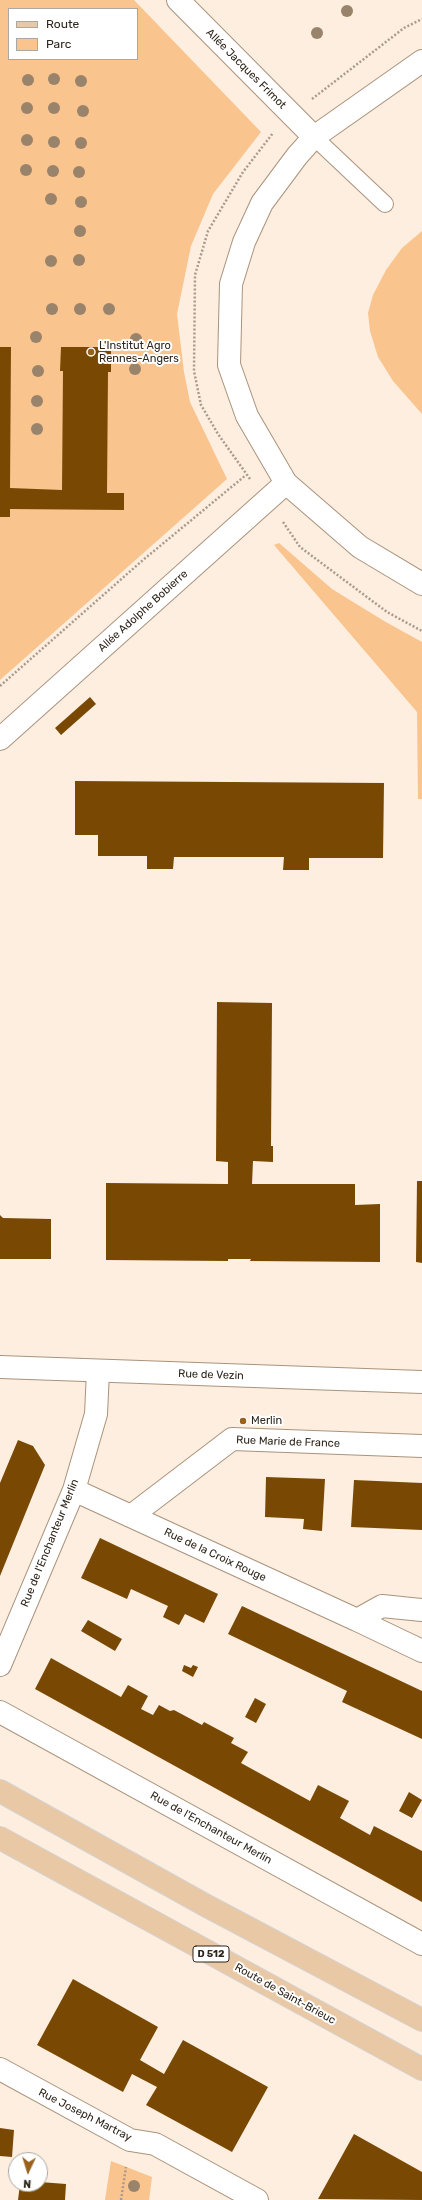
<!DOCTYPE html>
<meta charset="utf-8">
<style>
body{margin:0}
#map{position:relative;width:422px;height:2200px;overflow:hidden;background:#fdeedf;font-family:Rubik,sans-serif}
canvas{display:block}
.legend{position:absolute;left:8px;top:8px;width:130px;height:52px;box-sizing:border-box;background:#fff;border:1px solid #aba8a4;margin:0;padding:5px 7px;list-style:none;font-size:12px;color:#2e251b}
.legend li{display:flex;align-items:center;gap:8px;height:20px}
.legend b{width:20px;border:1px solid #aba8a4}
.north{position:absolute;left:8px;top:2152px;width:40px;height:40px;box-sizing:border-box;background:#fff;border:1px solid #aba8a4;border-radius:50%;rotate:184deg;font-size:11px;font-weight:700;line-height:16px;text-align:center;color:#2e251b}
.north::after{content:'';display:block;margin:auto;width:14px;height:18px;background:#99611c;clip-path:polygon(50% 0,100% 100%,50% 72%,0 100%)}
</style>
<div id="map">
<canvas width="422" height="2200"></canvas>
<ul class="legend">
<li><b style="height:5px;background:#e9c8a6"></b>Route</li>
<li><b style="height:11px;background:#f9c48e"></b>Parc</li>
</ul>
<div class="north">N</div>
</div>
<script>
const ctx = document.querySelector('canvas').getContext('2d');
ctx.lineJoin = 'round';
function paint(path, color) { ctx.fillStyle = color; ctx.fill(path, 'evenodd'); }
const toPath = rows => new Path2D(rows.map(r => 'M' + r).join(''));
function stroke(path, color, width, dash) { ctx.strokeStyle = color; ctx.lineWidth = width; ctx.lineCap = dash ? 'butt' : 'round'; ctx.setLineDash(dash || []); ctx.stroke(path); }
function write(font, color, halo, rows, align = 'center') {
  ctx.font = font + ' Rubik,sans-serif'; ctx.lineWidth = 4; ctx.setLineDash([]); ctx.textBaseline = 'middle'; ctx.strokeStyle = halo; ctx.fillStyle = color; for (const [text, x, y, turn = 0] of rows) {
    ctx.save(); ctx.translate(x, y); ctx.rotate((+turn || 0) * Math.PI / 180); ctx.textAlign = isNaN(turn) ? turn : align; if (halo) ctx.strokeText(text, 0, 0); ctx.fillText(text, 0, 0); ctx.restore();
  }
}
const green = toPath([
 [0,0,134,0,261,132,213,194,191,246,177,314,184,372,190,402,227,479,0,680],
 [9,9,137,9,137,59,9,59],
 [422,231,422,414,393,381,378,357,370,331,368,313,373,295,386,270,402,248],
 [279,543,332,589,384,621,422,642,422,799,418,799,417,712,274,545],
 [111,2161,152,2177,149,2200,105,2200]
]);
const building = toPath([
 [0,347,11,347,10,488,62,490,63,371,60,371,61,347,111,347,111,372,108,372,107,493,124,493,124,510,10,509,10,517,0,517],
 [90,697,96,704,61,735,55,728],
 [75,781,384,783,383,858,309,858,309,870,283,870,284,857,174,857,173,869,147,869,147,856,98,856,98,835,75,835],
 [217,1002,272,1003,271,1146,273,1146,273,1162,253,1161,252,1184,355,1184,355,1205,380,1204,380,1262,250,1261,251,1259,228,1259,228,1261,106,1260,106,1183,228,1184,228,1162,216,1161],
 [417,1181,422,1181,422,1263,416,1262],
 [0,1215,3,1218,51,1219,51,1259,0,1259],
 [18,1440,33,1446,45,1465,0,1576,0,1483],
 [266,1477,325,1479,322,1531,303,1529,304,1519,265,1517],
 [354,1480,422,1483,422,1530,351,1527],
 [100,1538,218,1594,204,1623,185,1614,179,1625,163,1617,168,1606,131,1589,127,1599,81,1578],
 [242,1606,422,1691,422,1739,342,1702,347,1691,228,1634],
 [88,1620,122,1639,115,1651,81,1631],
 [51,1658,121,1697,128,1685,148,1696,141,1709,153,1715,159,1705,170,1711,174,1710,202,1725,204,1722,234,1738,231,1743,248,1752,241,1763,310,1801,318,1785,349,1801,340,1818,370,1835,374,1826,422,1851,422,1902,35,1689],
 [184,1665,191,1668,193,1665,198,1667,193,1677,182,1671],
 [255,1698,266,1704,256,1723,245,1717],
 [409,1792,422,1800,412,1818,399,1811],
 [73,1979,158,2027,140,2060,164,2074,183,2040,268,2087,232,2152,146,2105,157,2087,132,2074,123,2092,37,2045],
 [0,2128,14,2130,12,2157,0,2156],
 [354,2134,422,2172,422,2200,318,2199],
 [40,2182,66,2184,65,2200,18,2200,20,2184,40,2184]
]);
const path = toPath([
 [312,99,404,28,422,19],
 [250,479,218,434,201,405,194,371,195,275,208,231,243,172,273,133],
 [283,522,300,547,387,612,422,631],
 [0,686,143,560,246,475],
 [121,2200,126,2167]
]);
const lane = toPath([
 [314,137,385,204]
]);
const street = toPath([
 [178,0,314,137],
 [0,739,286,483],
 [74,1490,357,1620],
 [131,1516,232,1439,422,1446],
 [422,1610,382,1606,357,1620,422,1651],
 [0,1665,74,1490,96,1414,98,1371],
 [0,1712,422,1944],
 [0,2069,130,2140,155,2144,257,2200]
]);
const secondary = toPath([
 [422,61,314,137,297,156,262,203,244,242,231,284,229,365,247,416,286,483,360,547,422,584],
 [0,1367,422,1382]
]);
const primary = toPath([
 [0,1791,205,1905,422,2020],
 [0,1838,422,2069]
]);
const trees = [
 [347,11],
 [317,33],
 [54,79],
 [28,80],
 [81,81],
 [27,108],
 [54,108],
 [83,111],
 [27,140],
 [54,142],
 [81,143],
 [26,170],
 [53,171],
 [79,172],
 [51,199],
 [81,202],
 [80,231],
 [79,260],
 [51,261],
 [52,309],
 [80,309],
 [109,309],
 [36,337],
 [136,339],
 [135,369],
 [38,371],
 [37,401],
 [37,429],
 [134,2186]
];
const markers = [
 [91,352,4,"#99611c"],
 [243,1421,4,"#99611c"]
];
const shields = [
 [211,1954,36]
];
const shieldNames = [
 ["D 512",211,1954]
];
const streetNames = [
 ["Allée Jacques Frimot",246,69,45],
 ["Allée Adolphe Bobierre",143,611,-42],
 ["Rue de Vezin",211,1375,2],
 ["Rue Marie de France",288,1442,2],
 ["Rue de l'Enchanteur Merlin",50,1543,-68],
 ["Rue de la Croix Rouge",215,1555,25],
 ["Rue de l'Enchanteur Merlin",211,1828,29],
 ["Route de Saint-Brieuc",285,1994,29],
 ["Rue Joseph Martray",85,2115,27]
];
const poiNames = [
 ["L'Institut Agro",99,346],
 ["Rennes-Angers",99,359],
 ["Merlin",251,1421]
];
paint(green, '#f9c48e');
paint(building, '#794904');
stroke(lane, '#aa937c', 18);
stroke(street, '#aa937c', 24);
stroke(secondary, '#aa937c', 24);
stroke(primary, '#d5d3d1', 24);
stroke(path, '#a89b8e', 2.5, [2, 2]);
stroke(lane, '#fff', 16);
stroke(street, '#fff', 22);
stroke(secondary, '#fff', 22);
stroke(primary, '#e9c8a6', 22);
ctx.fillStyle = '#99836a';
for (const [x, y] of trees) { ctx.beginPath(); ctx.arc(x, y, 6, 0, 2 * Math.PI); ctx.fill(); }
for (const [x, y, r, color] of markers) { const dot = new Path2D(); dot.arc(x, y, r, 0, 2 * Math.PI); ctx.fillStyle = color; ctx.fill(dot); stroke(dot, '#fff', 1.5); }
for (const [x, y, w] of shields) { const box = new Path2D(); box.roundRect(x - w / 2, y - 8, w, 16, 3); ctx.fillStyle = '#fff'; ctx.fill(box); stroke(box, '#2e251b', 1); }
write('bold 10px', '#2e251b', null, shieldNames);
write('11px', '#2e251b', '#fff', streetNames);
write('11px', '#2e251b', '#fff', poiNames, 'left');
</script>
